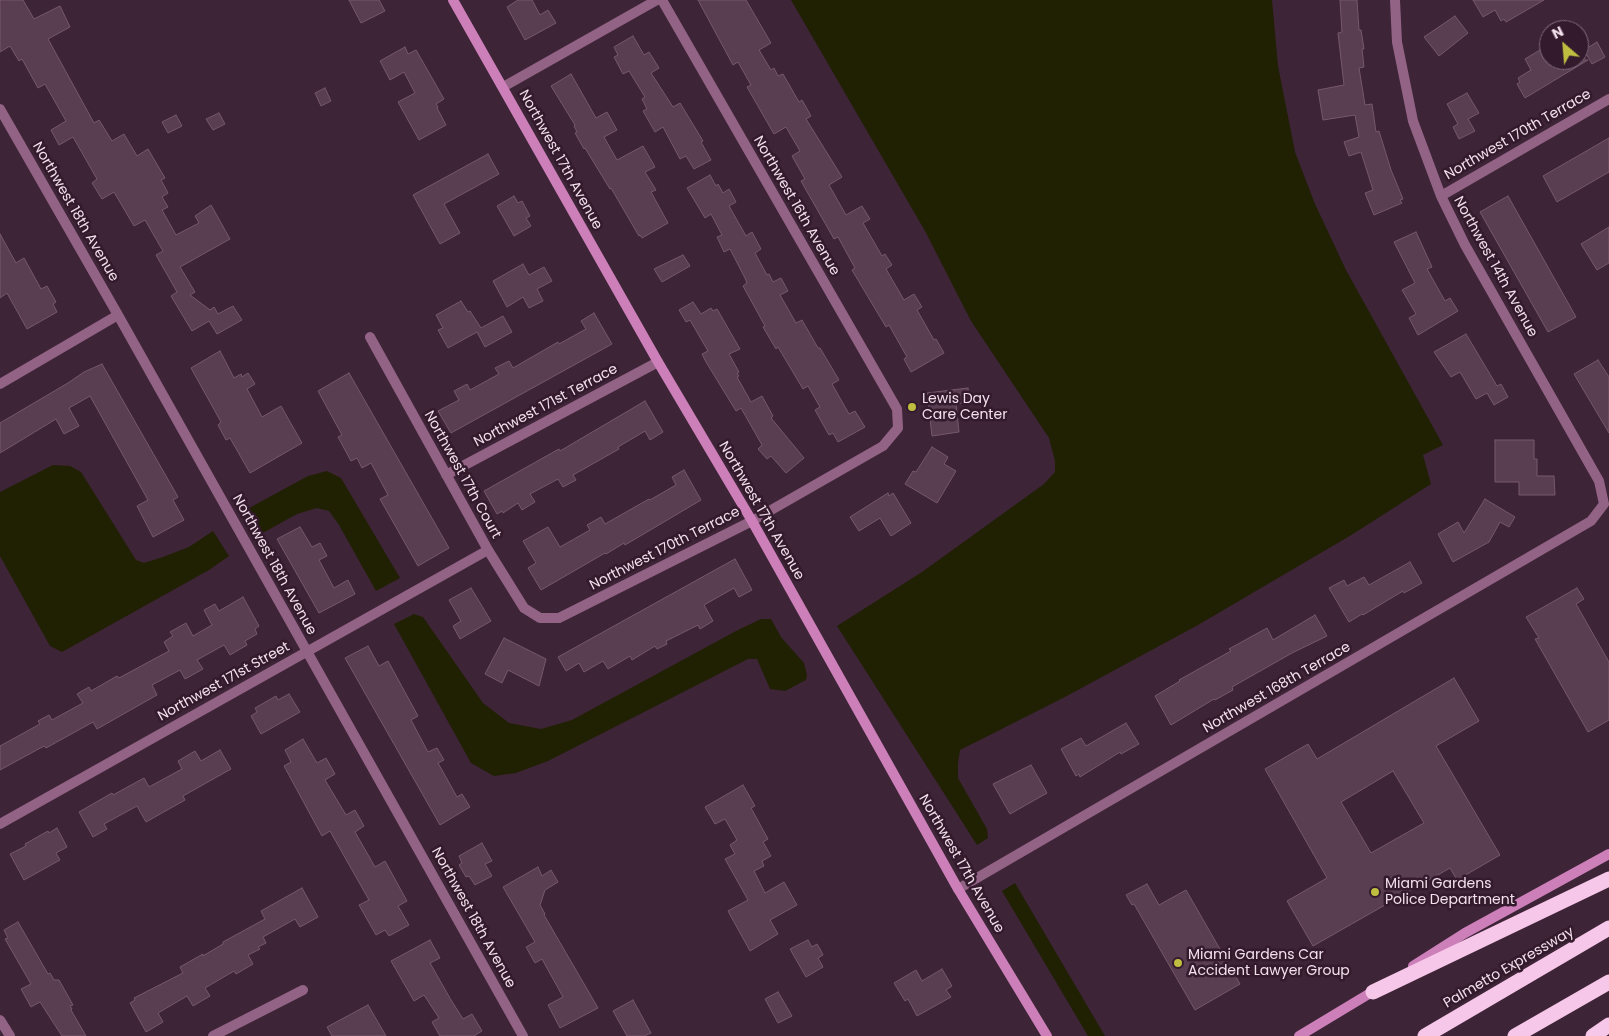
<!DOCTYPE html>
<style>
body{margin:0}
#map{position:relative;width:1609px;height:1036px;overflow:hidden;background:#3e2437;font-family:Poppins,sans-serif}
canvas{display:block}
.north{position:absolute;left:1539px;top:20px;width:50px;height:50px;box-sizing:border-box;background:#341a2d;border:1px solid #806a7a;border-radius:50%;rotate:333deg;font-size:14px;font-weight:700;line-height:20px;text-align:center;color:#f2e1ed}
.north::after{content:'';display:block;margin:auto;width:18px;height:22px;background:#c0be40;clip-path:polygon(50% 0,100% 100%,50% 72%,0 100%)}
</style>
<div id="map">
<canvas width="1609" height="1036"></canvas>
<div class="north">N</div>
</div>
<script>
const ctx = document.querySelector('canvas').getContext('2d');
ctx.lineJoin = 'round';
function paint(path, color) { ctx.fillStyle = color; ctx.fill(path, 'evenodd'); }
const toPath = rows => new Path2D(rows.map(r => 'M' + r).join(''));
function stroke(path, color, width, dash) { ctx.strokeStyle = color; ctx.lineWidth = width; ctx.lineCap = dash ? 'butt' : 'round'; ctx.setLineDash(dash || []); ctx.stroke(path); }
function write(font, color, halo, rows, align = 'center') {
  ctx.font = font + ' Poppins,sans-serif'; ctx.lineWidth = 5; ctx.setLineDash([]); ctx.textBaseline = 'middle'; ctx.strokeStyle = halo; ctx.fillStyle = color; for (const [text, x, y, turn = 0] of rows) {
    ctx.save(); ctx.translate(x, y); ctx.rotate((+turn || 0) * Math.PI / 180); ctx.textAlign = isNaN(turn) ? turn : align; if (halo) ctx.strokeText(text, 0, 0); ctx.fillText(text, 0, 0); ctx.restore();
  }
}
const water = toPath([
 [791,0,1272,0,1278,66,1295,152,1315,204,1346,270,1443,445,1423,455,1431,484,1353,534,1198,625,1063,698,960,750,958,763,958,778,987,829,988,838,977,845,837,626,922,572,1044,484,1055,472,1055,461,1049,438,971,321,925,231],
 [53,465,70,466,81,472,136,560,144,563,163,557,189,547,213,531,229,556,209,570,62,652,50,646,0,556,0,492],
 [327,471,341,478,400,578,376,591,339,525,329,511,317,508,297,514,259,535,246,511,251,507,308,476],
 [414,614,423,617,483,703,509,723,541,729,572,720,736,631,761,619,771,619,781,637,804,663,807,675,806,680,785,691,770,689,757,659,748,659,548,761,516,773,494,776,471,763,394,624],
 [1015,883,1105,1036,1088,1036,1002,891]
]);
const building = toPath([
 [0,0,23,0,34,19,60,6,70,27,48,39,94,123,99,120,112,141,124,134,137,156,148,149,165,178,161,180,168,193,162,197,168,207,162,210,176,235,199,223,195,216,211,205,230,239,180,267,195,292,190,295,210,310,214,307,218,314,233,306,242,320,217,334,209,321,192,331,171,296,177,292,156,255,163,251,145,220,134,226,114,192,102,199,92,183,97,179,73,137,59,145,51,130,66,121,45,84,38,88,22,59,19,61,10,46,0,52,0,0],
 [349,0,379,0,385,11,361,23,349,0],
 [518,0,532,0,540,15,548,10,556,23,525,40,507,7,518,0],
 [698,0,746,0,771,43,759,50,771,70,774,68,778,76,783,74,799,102,802,100,811,116,806,119,842,177,829,185,846,215,862,206,870,219,863,223,882,256,885,254,892,265,886,269,904,300,914,294,922,307,917,310,934,340,936,339,944,353,911,372,904,359,907,357,889,325,886,327,852,270,855,268,838,237,834,239,801,181,805,179,792,156,800,151,786,127,774,134,747,87,751,85,738,62,733,65,698,0],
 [1340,0,1357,0,1359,30,1361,30,1364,49,1362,49,1364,67,1359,68,1365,105,1372,104,1376,132,1379,131,1391,170,1403,199,1400,200,1402,203,1374,215,1365,193,1373,190,1361,152,1349,156,1344,142,1359,137,1355,115,1323,120,1318,90,1344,85,1338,33,1342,32,1340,0],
 [1473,0,1544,0,1506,22,1504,19,1501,21,1495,10,1483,17,1473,0],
 [1455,16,1468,33,1439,56,1424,37,1455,16],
 [633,36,644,55,649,52,659,68,651,73,673,107,680,103,700,136,703,141,701,142,711,160,694,169,686,156,680,159,663,127,655,132,643,111,647,109,642,99,645,97,629,71,623,74,614,57,618,55,614,47,633,36],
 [1597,42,1605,57,1592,64,1584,50,1597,42],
 [405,47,408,54,416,50,444,99,436,104,438,107,437,108,446,125,419,140,398,102,415,93,404,72,390,80,380,61,405,47],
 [1545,47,1549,54,1549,60,1588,60,1525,98,1517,84,1520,82,1518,78,1531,70,1525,59,1545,47],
 [571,74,596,118,607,112,617,130,604,137,617,160,643,146,655,167,645,172,656,190,651,192,668,223,642,238,640,235,639,236,611,188,610,189,585,148,584,149,575,133,577,132,574,126,575,125,551,86,571,74],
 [325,88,331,101,321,106,315,93,325,88],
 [1467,93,1479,113,1468,119,1475,131,1459,139,1453,127,1458,124,1447,104,1467,93],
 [219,113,225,124,213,130,206,119,219,113],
 [176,115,182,126,168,133,162,122,176,115],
 [1609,138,1609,172,1557,202,1543,176,1609,138],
 [488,154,499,174,444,204,460,233,440,244,413,195,488,154],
 [710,175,716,186,718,184,723,193,729,189,736,202,729,206,746,236,752,232,761,249,755,253,767,275,769,274,773,282,781,278,788,291,780,295,796,323,802,320,818,348,820,348,839,380,832,384,849,414,855,411,865,427,838,442,833,433,829,435,815,410,820,407,808,386,803,389,778,347,776,349,763,327,765,326,743,286,747,283,745,278,730,249,724,252,717,237,722,235,711,214,705,218,687,188,710,175],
 [514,196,518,203,522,201,530,216,526,218,531,226,514,236,497,206,514,196],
 [1508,196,1576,317,1548,332,1480,212,1508,196],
 [1609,227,1609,263,1597,270,1581,244,1609,227],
 [1416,232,1432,267,1427,269,1445,301,1450,298,1458,311,1418,335,1409,318,1416,314,1402,290,1415,283,1394,242,1416,232],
 [0,234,16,263,24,258,41,289,47,286,56,302,53,304,57,312,27,329,7,293,0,298,0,234],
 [683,255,690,266,662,282,654,269,683,255],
 [523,264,529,275,544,267,552,281,537,289,543,301,529,308,523,297,507,307,493,281,523,264],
 [461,301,468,312,470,311,481,328,503,316,512,332,485,347,477,332,448,348,438,330,443,328,436,315,461,301],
 [693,302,701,314,711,308,713,311,717,309,740,349,729,354,739,372,737,373,739,376,737,377,751,402,762,396,773,416,771,418,804,458,786,473,771,456,767,459,758,449,762,445,741,408,736,411,706,362,702,354,708,351,690,320,686,322,679,310,693,302],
 [594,313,612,344,451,433,438,411,459,400,454,391,467,384,470,390,499,374,495,368,509,361,513,368,558,342,559,344,586,329,581,321,594,313],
 [1466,334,1497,386,1501,384,1508,397,1494,405,1487,393,1476,399,1460,372,1451,377,1434,352,1466,334],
 [220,351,234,378,241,374,242,377,248,373,255,384,247,389,262,417,281,406,302,443,250,473,230,438,226,440,218,425,221,422,191,368,220,351],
 [1598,360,1609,377,1609,433,1574,374,1598,360],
 [102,364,178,497,173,500,184,520,153,537,137,506,148,500,90,396,69,408,79,426,64,434,56,419,0,453,0,423,68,383,84,372,102,364],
 [349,373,449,548,418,566,380,499,388,495,371,463,362,468,357,458,351,461,338,437,342,435,318,391,349,373],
 [968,388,969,402,956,404,959,432,932,436,927,393,968,388],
 [645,401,663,432,650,440,645,431,618,447,619,449,573,475,576,480,563,487,558,479,530,494,535,502,522,510,518,503,503,513,502,511,497,514,484,491,559,449,560,451,645,401],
 [1495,440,1534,440,1534,459,1537,459,1537,476,1554,476,1555,495,1519,495,1519,482,1495,482,1495,440],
 [932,447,948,457,944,464,956,471,937,503,905,484,913,471,916,472,932,447],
 [684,470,701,500,625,545,624,543,606,554,605,553,541,590,528,568,536,563,523,541,548,527,560,547,590,530,587,525,601,517,605,524,649,499,650,500,676,485,672,477,684,470],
 [888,493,889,496,893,493,911,523,891,536,880,518,859,531,850,517,888,493],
 [1485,499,1515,517,1509,527,1500,522,1489,542,1453,562,1438,534,1458,522,1464,533,1485,499],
 [300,527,312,547,320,543,327,556,319,560,334,588,348,580,355,594,319,613,277,539,300,527],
 [735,559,752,590,739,597,734,588,704,605,713,621,700,629,698,625,666,641,667,644,657,649,655,646,632,660,630,656,608,669,603,661,584,672,579,663,566,671,558,657,735,559],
 [1410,562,1422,583,1404,593,1403,591,1363,615,1362,614,1349,622,1329,588,1344,580,1347,586,1364,577,1369,585,1410,562],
 [471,588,491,621,460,639,453,626,461,621,449,600,471,588],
 [1577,588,1584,599,1576,604,1609,662,1609,720,1588,732,1535,639,1539,638,1526,617,1577,588],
 [243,597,259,626,255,629,257,634,245,641,247,645,230,655,224,645,197,660,203,669,185,679,180,670,152,685,157,695,97,729,93,722,46,748,44,746,0,770,0,746,40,724,38,721,49,715,52,720,83,703,77,694,89,687,91,691,117,676,119,678,169,651,164,642,173,636,170,632,186,623,193,636,212,625,204,610,215,604,219,611,243,597],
 [1315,615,1327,636,1292,653,1232,687,1233,690,1215,700,1214,699,1171,725,1155,696,1180,681,1179,680,1231,651,1229,649,1267,628,1273,640,1315,615],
 [504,638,546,659,539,686,508,670,502,683,485,674,504,638],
 [368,646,379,666,388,661,418,716,411,720,428,752,437,748,444,760,438,763,457,797,462,794,470,807,440,825,345,658,368,646],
 [1454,678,1479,721,1436,746,1500,855,1457,880,1450,868,1313,946,1287,901,1327,878,1265,769,1308,744,1317,759,1454,678],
 [1393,771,1424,823,1371,853,1341,802,1393,771],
 [289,694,300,712,261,734,251,716,257,712,255,708,276,696,278,700,289,694],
 [1126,723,1139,744,1121,754,1120,752,1080,777,1079,774,1076,776,1061,749,1081,738,1086,746,1126,723],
 [303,739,317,763,326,758,335,774,325,780,346,815,355,810,364,826,355,832,375,867,385,861,407,901,398,906,409,925,389,936,385,930,376,935,359,905,369,900,330,831,322,836,284,766,291,762,285,750,303,739],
 [220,750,231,769,183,796,185,800,146,822,137,806,104,824,107,829,93,837,79,812,112,793,113,795,144,778,149,787,182,769,178,761,195,751,201,761,220,750],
 [1031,765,1047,793,1010,814,993,784,1031,765],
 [743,785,755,806,751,808,768,839,763,842,771,856,762,861,764,866,754,871,765,893,784,882,797,905,770,920,778,934,750,951,728,911,748,900,725,859,735,854,730,845,737,840,725,819,715,824,705,807,743,785],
 [57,828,67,847,56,853,60,860,24,880,10,854,26,846,25,844,48,831,49,833,57,828],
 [482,843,492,861,485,864,492,876,475,885,469,876,466,877,459,865,462,863,459,856,482,843],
 [538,867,542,876,551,870,558,882,545,890,540,905,545,914,544,915,598,1008,560,1028,548,1005,563,997,542,959,535,963,526,947,535,942,503,887,538,867],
 [1147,884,1159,905,1186,890,1240,984,1195,1010,1134,904,1132,905,1126,895,1147,884],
 [302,888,318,917,300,927,295,919,263,937,266,943,258,947,260,949,248,955,253,964,236,974,234,971,205,988,210,996,193,1006,187,996,158,1013,163,1022,146,1032,130,1003,135,1000,134,998,183,973,180,967,203,954,203,956,223,944,223,942,265,919,261,911,302,888],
 [18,922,48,974,50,973,54,980,59,980,73,1005,70,1006,72,1009,71,1010,86,1036,62,1036,40,1002,31,1007,21,989,31,984,5,939,8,938,4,930,18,922],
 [430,940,440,958,430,963,451,1000,463,1019,472,1014,482,1031,474,1036,440,1036,432,1022,439,1018,424,995,414,1001,391,961,430,940],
 [808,940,812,947,817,944,820,949,823,955,818,958,823,967,806,977,790,949,808,940],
 [942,969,952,986,946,990,951,997,917,1016,908,999,905,1001,894,983,916,970,922,981,942,969],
 [778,992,792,1016,778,1023,765,999,778,992],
 [633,1000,651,1033,644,1036,627,1036,613,1011,633,1000],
 [368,1005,386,1036,332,1036,327,1027,368,1005]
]);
const street = toPath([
 [503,87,657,0],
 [0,109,118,315,523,1036],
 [1441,196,1609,99],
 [370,337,488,550,524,608,540,618,559,618,752,521,883,446,898,428,897,409,662,0],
 [0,384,118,315],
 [446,475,658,362],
 [0,824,488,550],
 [958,889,1591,521,1604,504,1599,481,1465,245,1441,196,1413,121,1397,42,1395,0],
 [0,1020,10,1036],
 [213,1036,303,990]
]);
const secondary = toPath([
 [453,0,658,362,752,521,958,889,1047,1036],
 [1413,966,1465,933,1609,854],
 [1299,1036,1377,989]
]);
const highway = toPath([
 [1373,992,1609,879],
 [1425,1036,1609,928],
 [1515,1036,1609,982],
 [1593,1036,1609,1025]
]);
const markers = [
 [912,407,5,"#c0be40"],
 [1375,892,5,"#c0be40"],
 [1178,963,5,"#c0be40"]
];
const streetNames = [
 ["Northwest 170th Terrace",1518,135,-30],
 ["Northwest 17th Avenue",560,160,61],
 ["Northwest 16th Avenue",796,206,60],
 ["Northwest 18th Avenue",75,212,60],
 ["Northwest 14th Avenue",1495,267,61],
 ["Northwest 171st Terrace",546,406,-28],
 ["Northwest 17th Court",462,475,61],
 ["Northwest 17th Avenue",761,511,60],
 ["Northwest 170th Terrace",665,549,-27],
 ["Northwest 18th Avenue",274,565,61],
 ["Northwest 171st Street",224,682,-29],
 ["Northwest 168th Terrace",1277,688,-30],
 ["Northwest 17th Avenue",961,864,60],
 ["Northwest 18th Avenue",473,918,61],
 ["Palmetto Expressway",1509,968,-30]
];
const poiNames = [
 ["Lewis Day",922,399],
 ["Care Center",922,415],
 ["Miami Gardens",1385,884],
 ["Police Department",1385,900],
 ["Miami Gardens Car",1188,955],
 ["Accident Lawyer Group",1188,971]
];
paint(water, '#202003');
paint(building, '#593d51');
stroke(building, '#76586d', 1);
stroke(street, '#936386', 10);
stroke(secondary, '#cc7fb8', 10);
stroke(highway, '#f7c7e9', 15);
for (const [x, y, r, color] of markers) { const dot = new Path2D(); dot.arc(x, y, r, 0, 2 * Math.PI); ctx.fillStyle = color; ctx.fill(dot); stroke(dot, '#341a2d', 2); }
write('14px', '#f2e1ed', '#341a2d', streetNames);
write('14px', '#f2e1ed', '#341a2d', poiNames, 'left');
</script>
